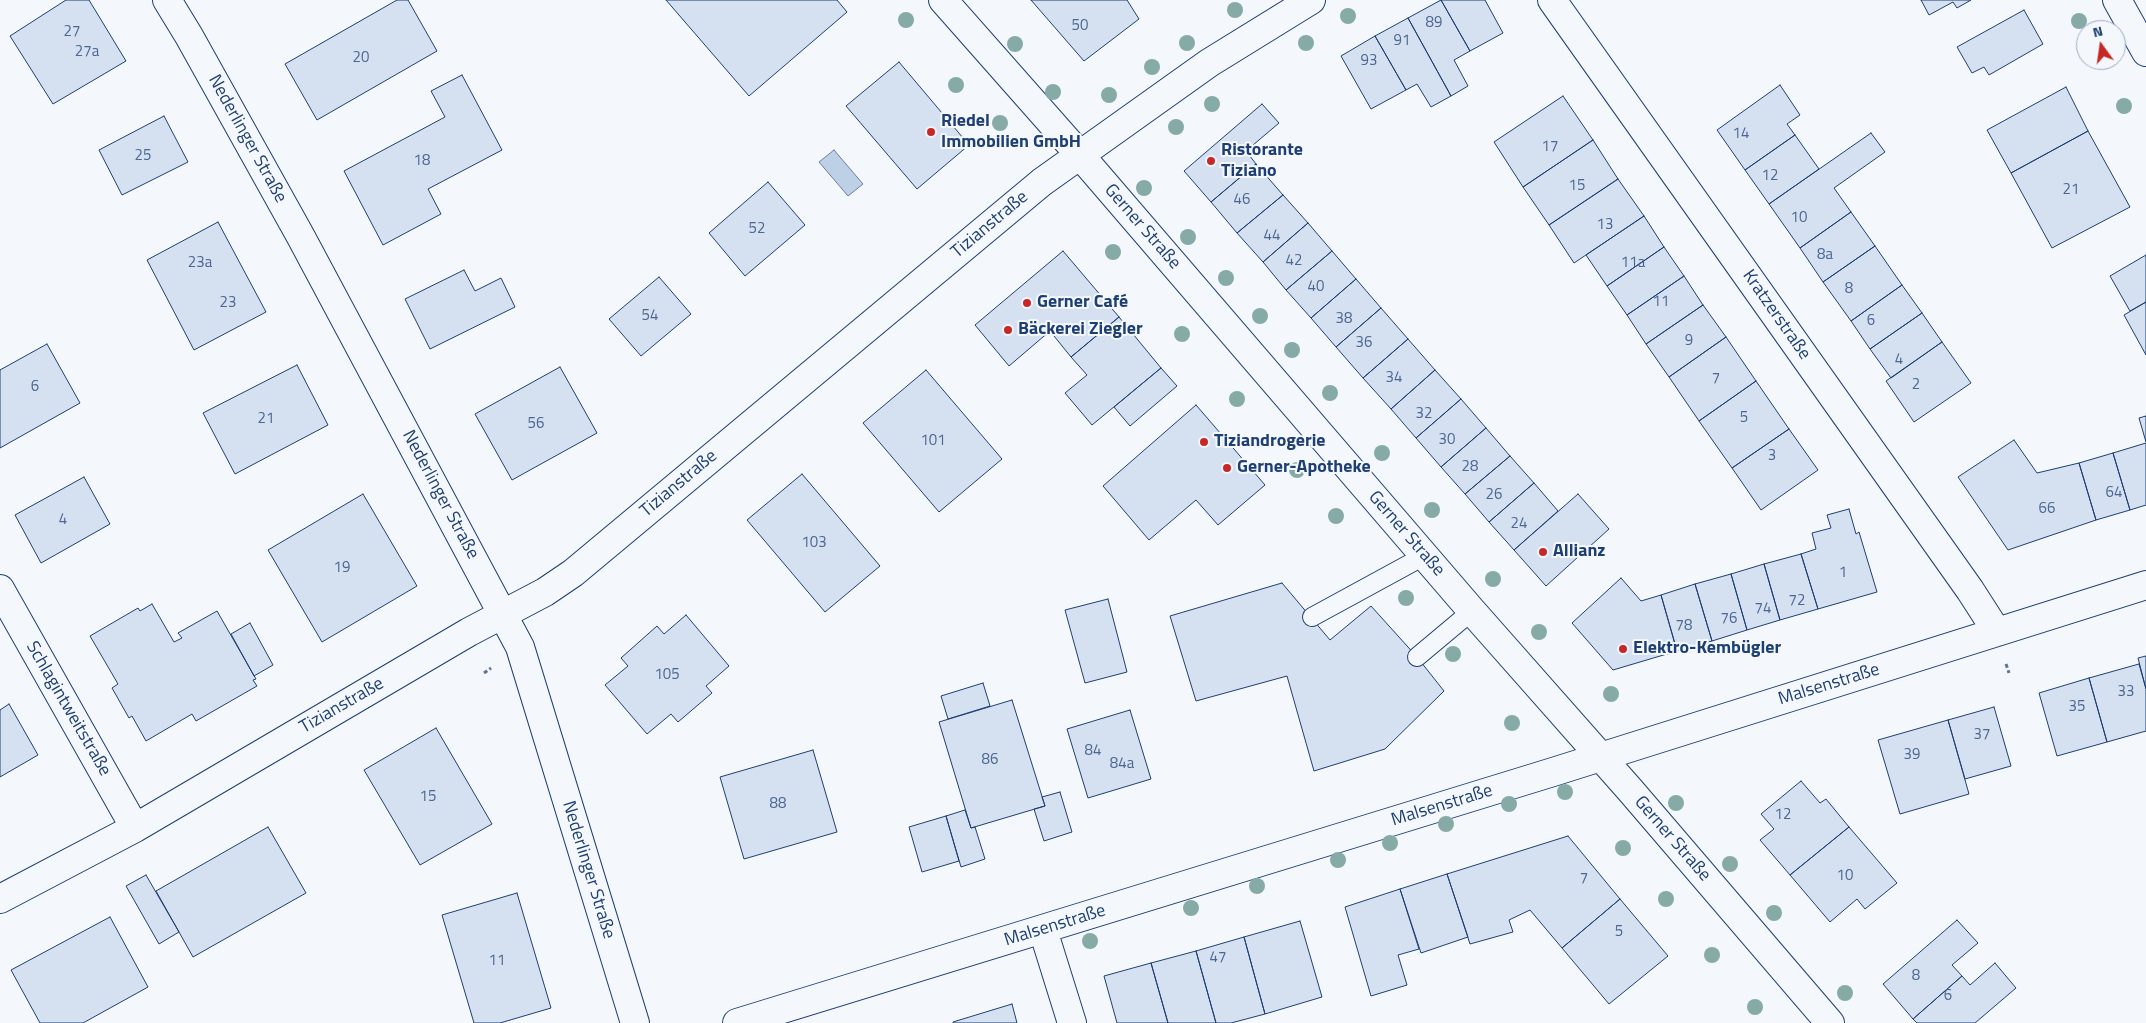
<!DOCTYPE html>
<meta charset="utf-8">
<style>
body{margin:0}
#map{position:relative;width:2146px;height:1023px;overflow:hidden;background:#f4f7fb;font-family:"Titillium Web",sans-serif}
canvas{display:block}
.north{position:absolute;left:2076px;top:20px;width:50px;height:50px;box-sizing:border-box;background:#f4f7fb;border:1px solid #9eadc5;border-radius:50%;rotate:346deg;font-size:14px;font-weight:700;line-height:20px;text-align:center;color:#1d3f73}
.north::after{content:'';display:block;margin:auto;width:18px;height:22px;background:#c62828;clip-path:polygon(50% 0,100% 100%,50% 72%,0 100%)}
</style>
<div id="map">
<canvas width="2146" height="1023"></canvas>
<div class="north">N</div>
</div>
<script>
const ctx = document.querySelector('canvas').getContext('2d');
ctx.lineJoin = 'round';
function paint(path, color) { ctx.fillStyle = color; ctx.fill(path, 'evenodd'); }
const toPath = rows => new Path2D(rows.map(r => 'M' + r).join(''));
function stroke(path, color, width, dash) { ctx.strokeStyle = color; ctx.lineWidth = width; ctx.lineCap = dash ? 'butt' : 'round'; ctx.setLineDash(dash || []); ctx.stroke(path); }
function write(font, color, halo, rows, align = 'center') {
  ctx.font = font + ' "Titillium Web",sans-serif'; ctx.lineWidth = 4; ctx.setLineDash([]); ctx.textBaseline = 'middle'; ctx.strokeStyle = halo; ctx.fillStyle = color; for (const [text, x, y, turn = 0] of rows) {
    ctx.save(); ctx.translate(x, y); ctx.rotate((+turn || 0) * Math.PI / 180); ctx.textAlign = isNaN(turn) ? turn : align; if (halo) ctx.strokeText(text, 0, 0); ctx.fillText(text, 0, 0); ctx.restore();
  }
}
const water = toPath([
 [834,150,863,184,848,196,819,162,834,150]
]);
const building = toPath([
 [66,0,89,0,126,61,53,104,10,36,66,0],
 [397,0,408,0,437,51,317,120,285,64,397,0],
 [666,0,837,0,847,12,749,96,666,0],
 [1031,0,1127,0,1139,19,1084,61,1031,0],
 [1441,0,1470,51,1454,60,1468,86,1451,96,1408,18,1441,0],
 [1441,0,1485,0,1503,33,1470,51,1441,0],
 [1921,0,1971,0,1957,8,1953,2,1929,15,1921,0],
 [2024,10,2043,44,1989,75,1984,67,1972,73,1957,47,2024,10],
 [1408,18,1451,96,1431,107,1417,84,1406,90,1375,36,1408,18],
 [1375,36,1406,90,1371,109,1341,56,1375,36],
 [899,62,969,145,917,189,846,106,899,62],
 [462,75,502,150,428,189,441,214,383,245,344,171,445,117,431,91,462,75],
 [1780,85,1800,115,1787,124,1795,135,1745,170,1717,130,1780,85],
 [2066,87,2088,131,2011,173,1987,130,2066,87],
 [1563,96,1593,140,1523,187,1494,142,1563,96],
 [1262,104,1279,123,1246,151,1256,164,1211,202,1184,171,1262,104],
 [164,116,188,162,122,195,99,150,164,116],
 [2088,131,2130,207,2052,248,2011,173,2088,131],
 [1871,133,1885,152,1834,188,1851,212,1800,248,1769,204,1871,133],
 [1795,135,1819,169,1769,204,1745,170,1795,135],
 [1593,140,1618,179,1549,225,1523,187,1593,140],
 [1256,164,1283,195,1237,233,1211,202,1256,164],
 [1618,179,1644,216,1574,263,1549,225,1618,179],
 [768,182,805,225,745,276,709,233,768,182],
 [1283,195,1308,223,1263,262,1237,233,1283,195],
 [1851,212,1875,246,1823,282,1800,248,1851,212],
 [1644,216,1664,247,1607,286,1586,255,1644,216],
 [218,222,266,312,194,350,147,260,218,222],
 [1308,223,1332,251,1286,290,1263,262,1308,223],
 [1875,246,1902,285,1851,321,1823,282,1875,246],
 [1664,247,1684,276,1627,315,1607,286,1664,247],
 [1063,251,1119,317,1071,357,1050,331,1009,366,975,325,1063,251],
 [1332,251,1356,279,1311,318,1286,290,1332,251],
 [2146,255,2146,302,2130,311,2110,276,2146,255],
 [464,270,475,291,501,278,515,307,430,349,405,299,464,270],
 [1684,276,1703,305,1646,344,1627,315,1684,276],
 [659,277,691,314,641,356,609,319,659,277],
 [1356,279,1381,308,1336,347,1311,318,1356,279],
 [1902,285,1922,313,1870,349,1851,321,1902,285],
 [2146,302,2146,355,2124,315,2146,302],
 [1703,305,1726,337,1669,377,1646,344,1703,305],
 [1381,308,1408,339,1363,378,1336,347,1381,308],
 [1922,313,1942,342,1891,378,1870,349,1922,313],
 [1119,317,1161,368,1092,425,1065,393,1087,375,1071,357,1119,317],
 [1726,337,1756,381,1699,421,1669,377,1726,337],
 [1408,339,1435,370,1391,409,1363,378,1408,339],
 [1942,342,1971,383,1914,422,1886,381,1942,342],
 [47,344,80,403,0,448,0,370,47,344],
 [297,365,328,425,235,474,203,413,297,365],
 [560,367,597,433,512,480,475,414,560,367],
 [1161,368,1177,386,1130,426,1114,407,1161,368],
 [926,370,1002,459,939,512,863,423,926,370],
 [1435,370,1461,399,1416,438,1391,409,1435,370],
 [1756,381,1789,429,1732,468,1699,421,1756,381],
 [1461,399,1486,428,1441,467,1416,438,1461,399],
 [1196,405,1265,485,1218,525,1196,500,1149,540,1103,486,1196,405],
 [2146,416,2146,442,2139,418,2146,416],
 [1486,428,1510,456,1465,494,1441,467,1486,428],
 [1789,429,1818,470,1761,510,1732,468,1789,429],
 [2014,440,2037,473,2079,463,2096,520,2008,550,1958,477,2014,440],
 [2146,443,2146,505,2130,510,2113,453,2146,443],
 [2113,453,2130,510,2096,520,2079,463,2113,453],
 [1510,456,1534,483,1489,522,1465,494,1510,456],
 [802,474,880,566,825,612,747,520,802,474],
 [84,477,110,524,41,563,15,515,84,477],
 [1534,483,1558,511,1514,550,1489,522,1534,483],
 [363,494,417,586,322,642,268,550,363,494],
 [1578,494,1609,529,1546,586,1514,550,1578,494],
 [1849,509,1856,534,1859,532,1877,592,1818,609,1801,554,1816,549,1812,533,1831,528,1827,515,1849,509],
 [1801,554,1818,609,1780,620,1764,564,1801,554],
 [1764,564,1780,620,1747,630,1731,574,1764,564],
 [1731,574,1747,630,1712,641,1695,584,1731,574],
 [1621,578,1641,601,1661,595,1677,651,1613,670,1572,623,1621,578],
 [1282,583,1330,640,1371,606,1417,657,1444,691,1385,749,1314,771,1287,676,1196,701,1170,616,1282,583],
 [1695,584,1712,641,1677,651,1661,595,1695,584],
 [1108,599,1127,672,1085,683,1065,610,1108,599],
 [152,604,174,642,182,638,178,633,217,611,256,679,253,680,257,686,196,721,192,714,146,741,132,716,129,718,112,688,118,684,90,636,138,608,140,611,152,604],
 [686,615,729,666,706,686,712,693,678,722,671,714,647,734,605,685,628,666,621,658,657,626,664,634,686,615],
 [250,623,273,665,254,676,231,634,250,623],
 [2146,656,2146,689,2138,658,2146,656],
 [2139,664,2146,689,2146,731,2107,742,2089,678,2139,664],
 [2089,678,2107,742,2057,756,2039,693,2089,678],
 [983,683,990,706,948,719,941,696,983,683],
 [1012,700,1045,806,971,828,939,722,1012,700],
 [9,704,38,755,0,777,0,710,9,704],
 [1994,707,2011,766,1965,779,1948,720,1994,707],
 [1130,710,1151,779,1088,798,1067,729,1130,710],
 [1948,720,1969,794,1900,814,1878,740,1948,720],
 [436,728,492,824,420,865,364,770,436,728],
 [813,750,837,832,744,859,720,777,813,750],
 [1801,781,1820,803,1826,799,1849,827,1790,875,1760,840,1774,829,1761,814,1801,781],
 [1060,792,1072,832,1044,841,1034,809,1045,806,1042,797,1060,792],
 [965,810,971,828,975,827,985,859,961,867,946,816,965,810],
 [946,816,959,861,922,872,909,827,946,816],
 [268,827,306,893,193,957,156,891,268,827],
 [1849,827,1897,883,1865,909,1857,899,1830,922,1790,875,1849,827],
 [1568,836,1620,899,1562,948,1530,910,1509,920,1513,932,1470,944,1447,874,1568,836],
 [1447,874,1468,937,1421,953,1400,889,1447,874],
 [146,875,179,932,159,944,126,886,146,875],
 [1400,889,1419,949,1398,955,1407,985,1371,996,1345,907,1400,889],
 [517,893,551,1008,500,1023,474,1023,442,915,517,893],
 [1620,899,1668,956,1609,1004,1562,948,1620,899],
 [110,917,148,987,83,1023,40,1023,11,970,110,917],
 [1957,920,1978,943,1952,965,1962,976,1913,1019,1883,984,1957,920],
 [1300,921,1322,997,1265,1014,1244,937,1300,921],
 [1244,937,1265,1014,1231,1023,1216,1023,1196,951,1244,937],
 [1196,951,1216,1023,1168,1023,1151,963,1196,951],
 [1151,963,1168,1023,1117,1023,1104,976,1151,963],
 [1995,963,2016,988,1975,1023,1917,1023,1913,1019,1962,976,1970,985,1995,963],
 [1012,1004,1017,1023,953,1023,953,1022,1012,1004]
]);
const path = toPath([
 [2006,664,2009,673],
 [484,673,491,668]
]);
const lane = toPath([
 [1312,617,1424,556],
 [1417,657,1472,611]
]);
const street = toPath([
 [167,0,189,36,301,237,520,647,635,1023],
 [943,0,1079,154,1472,611,1631,791,1830,1023],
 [1552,0,1970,590,1997,632],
 [2117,0,2146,52],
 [0,589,135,828],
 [0,899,135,828,469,632,545,592,573,573,1042,182,1209,63,1311,0],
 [1043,930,1072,1023],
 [737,1023,1553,772,2146,585]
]);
const trees = [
 [1235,10],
 [1348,16],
 [906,20],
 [2079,21],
 [1187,43],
 [1306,43],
 [1015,44],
 [1152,67],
 [956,85],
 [1053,92],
 [1109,95],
 [1212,104],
 [2124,106],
 [1000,123],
 [1176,127],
 [1144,188],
 [1188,237],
 [1113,252],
 [1226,278],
 [1260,316],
 [1182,334],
 [1292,350],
 [1330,393],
 [1237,399],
 [1382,453],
 [1297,470],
 [1432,510],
 [1336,516],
 [1493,579],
 [1406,598],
 [1539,632],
 [1453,654],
 [1611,694],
 [1512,723],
 [1565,792],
 [1676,803],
 [1509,804],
 [1446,824],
 [1390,843],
 [1623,848],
 [1338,860],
 [1730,864],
 [1257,886],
 [1666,899],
 [1191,908],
 [1774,913],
 [1090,941],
 [1712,955],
 [1845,993],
 [1755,1007]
];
const markers = [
 [931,132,5,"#c62828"],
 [1211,161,5,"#c62828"],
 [1027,303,5,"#c62828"],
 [1008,330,5,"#c62828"],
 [1204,442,5,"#c62828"],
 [1227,468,5,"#c62828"],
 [1543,552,5,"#c62828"],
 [1623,649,5,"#c62828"]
];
const numberNames = [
 ["89",1434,23],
 ["50",1080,26],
 ["27",72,32],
 ["91",1402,41],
 ["27a",87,52],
 ["20",361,58],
 ["93",1369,61],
 ["14",1741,134],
 ["17",1550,147],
 ["25",143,156],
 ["18",422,161],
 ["12",1770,176],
 ["15",1577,186],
 ["21",2071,190],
 ["46",1242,200],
 ["10",1799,218],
 ["13",1605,225],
 ["52",757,229],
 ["44",1272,236],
 ["8a",1825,255],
 ["42",1294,261],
 ["23a",200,263],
 ["11a",1633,263],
 ["40",1316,287],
 ["8",1849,289],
 ["11",1661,302],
 ["23",228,303],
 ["54",650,316],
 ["38",1344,319],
 ["6",1871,321],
 ["9",1689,341],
 ["36",1364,343],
 ["4",1899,360],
 ["34",1394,378],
 ["7",1716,379],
 ["2",1916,385],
 ["6",35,387],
 ["32",1424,414],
 ["5",1744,418],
 ["21",266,419],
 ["56",536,424],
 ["30",1447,440],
 ["101",933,441],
 ["3",1772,456],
 ["28",1470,467],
 ["64",2114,493],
 ["26",1494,495],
 ["66",2047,509],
 ["4",63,520],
 ["24",1519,524],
 ["103",814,543],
 ["19",342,568],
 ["1",1843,573],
 ["72",1797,601],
 ["74",1763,609],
 ["76",1729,619],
 ["78",1684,626],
 ["105",667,675],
 ["33",2126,692],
 ["35",2077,707],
 ["37",1982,735],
 ["84",1093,751],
 ["39",1912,755],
 ["86",990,760],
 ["84a",1122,764],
 ["15",428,797],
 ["88",778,804],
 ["12",1783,815],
 ["10",1845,876],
 ["7",1584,879],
 ["5",1619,932],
 ["47",1218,958],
 ["11",497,961],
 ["8",1916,976],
 ["6",1948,996]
];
const poiNames = [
 ["Riedel",941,122],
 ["Immobilien GmbH",941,143],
 ["Ristorante",1221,151],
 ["Tiziano",1221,172],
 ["Gerner Café",1037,303],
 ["Bäckerei Ziegler",1018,330],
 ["Tiziandrogerie",1214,442],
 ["Gerner-Apotheke",1237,468],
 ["Allianz",1553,552],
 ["Elektro-Kembügler",1633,649]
];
const streetNames = [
 ["Nederlinger Straße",247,139,61],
 ["Tizianstraße",990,225,-40],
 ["Gerner Straße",1142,227,49],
 ["Kratzerstraße",1776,315,55],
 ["Tizianstraße",679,484,-40],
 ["Nederlinger Straße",440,495,62],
 ["Gerner Straße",1406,534,49],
 ["Malsenstraße",1829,685,-17],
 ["Tizianstraße",342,706,-30],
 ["Schlagintweitstraße",68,709,60],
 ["Malsenstraße",1442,806,-17],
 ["Gerner Straße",1672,839,49],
 ["Nederlinger Straße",588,870,73],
 ["Malsenstraße",1055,926,-17]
];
paint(water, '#bed0e5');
stroke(water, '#687fa3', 1);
paint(building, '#d5e0f0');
stroke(building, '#1d3f73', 1);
stroke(lane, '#1d3f73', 20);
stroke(street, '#1d3f73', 30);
stroke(path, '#5e769c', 3, [4, 2.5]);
stroke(lane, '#f4f7fb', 18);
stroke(street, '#f4f7fb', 28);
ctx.fillStyle = '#86aba6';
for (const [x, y] of trees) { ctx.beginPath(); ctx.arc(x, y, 8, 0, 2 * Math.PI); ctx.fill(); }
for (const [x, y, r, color] of markers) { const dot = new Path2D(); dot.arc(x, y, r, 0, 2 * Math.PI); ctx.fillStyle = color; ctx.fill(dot); stroke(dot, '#f4f7fb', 2); }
write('15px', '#4b6792', null, numberNames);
write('bold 18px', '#1d3f73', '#f4f7fb', poiNames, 'left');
write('18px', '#1d3f73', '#f4f7fb', streetNames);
</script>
